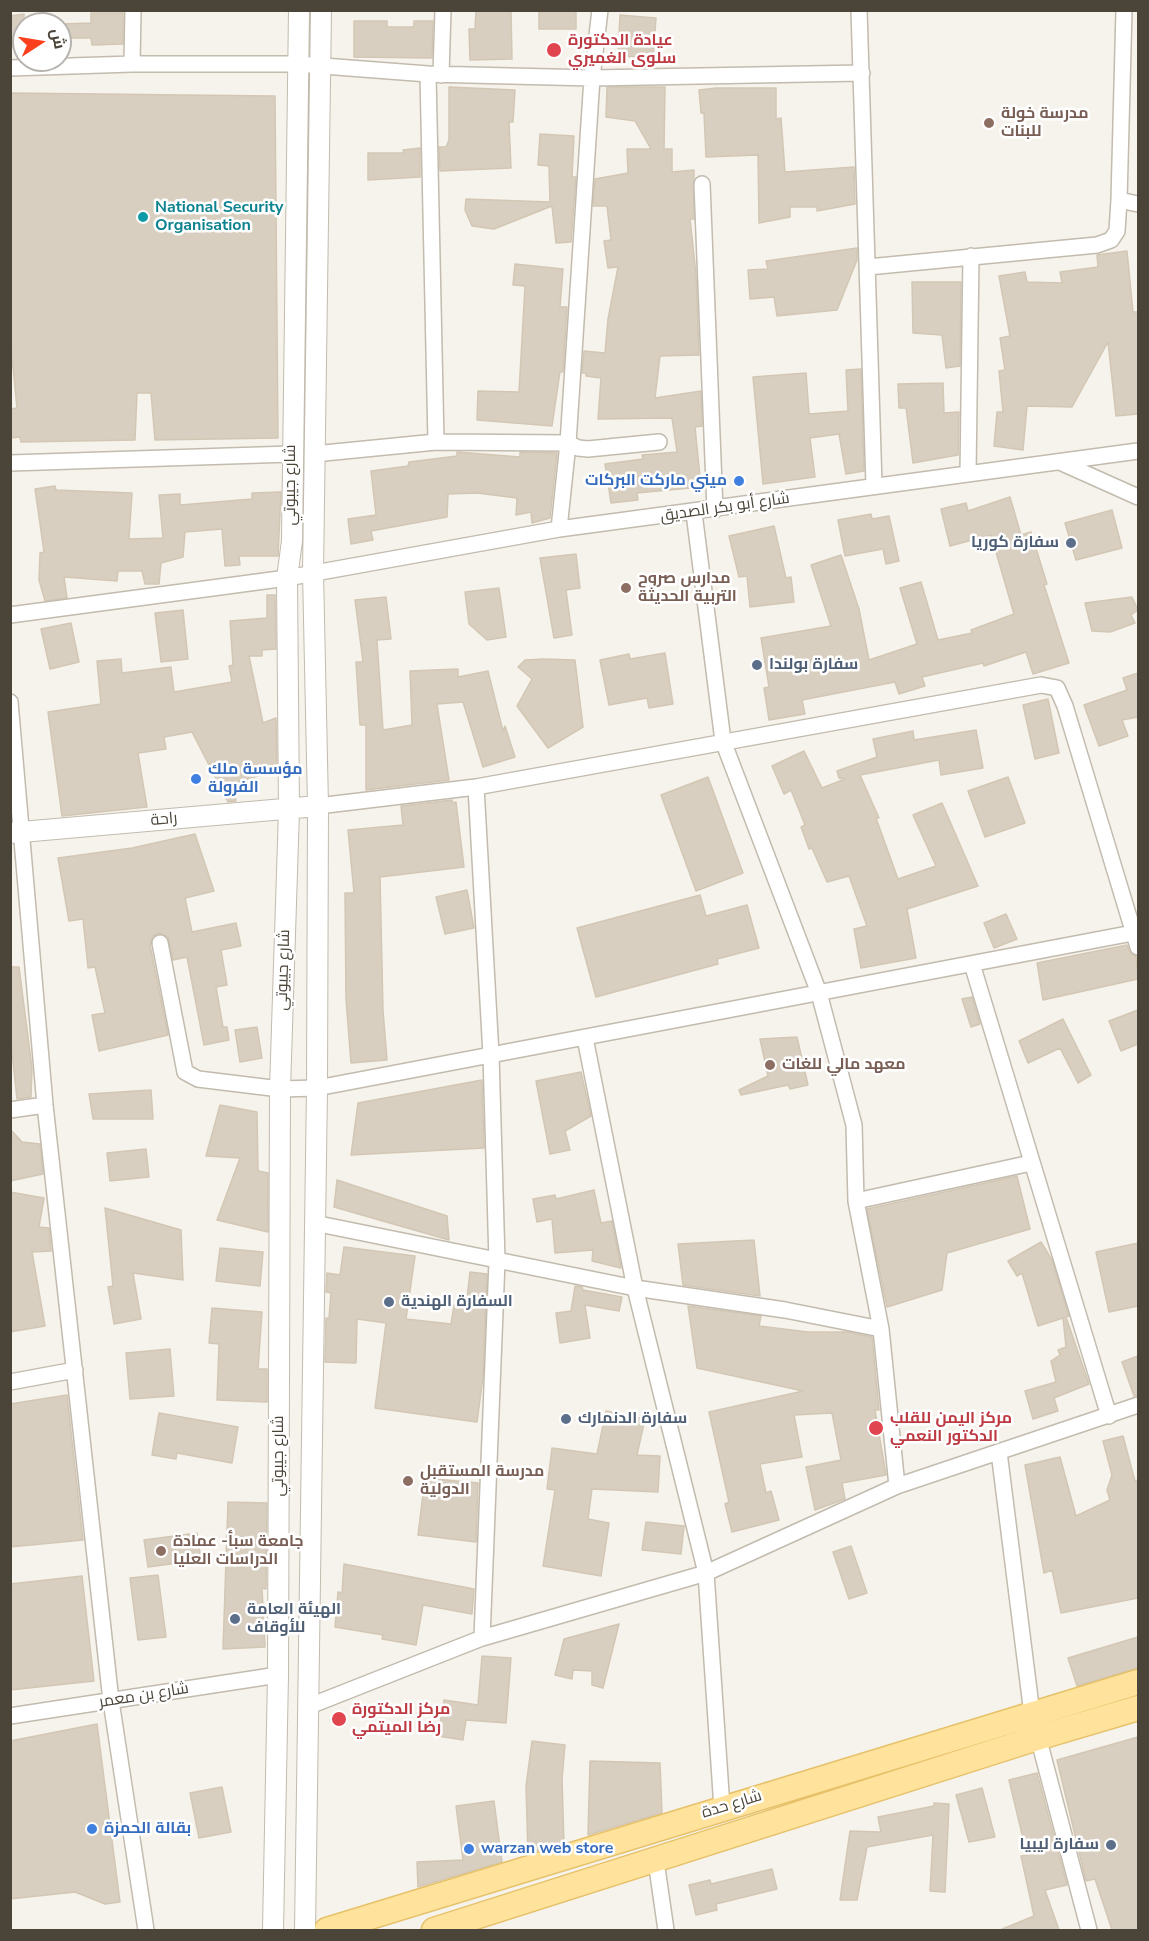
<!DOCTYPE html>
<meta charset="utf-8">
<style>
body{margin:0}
#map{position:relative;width:1149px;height:1941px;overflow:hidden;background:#f6f3ec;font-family:"Nunito Sans",Cairo,sans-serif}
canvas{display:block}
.frame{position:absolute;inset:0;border:12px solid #4b4439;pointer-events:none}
.north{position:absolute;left:12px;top:12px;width:60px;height:60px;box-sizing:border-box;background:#fff;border:2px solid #b7b4b0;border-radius:50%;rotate:78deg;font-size:16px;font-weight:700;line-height:24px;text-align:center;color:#4b4439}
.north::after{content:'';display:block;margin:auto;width:21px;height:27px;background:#fc3f1d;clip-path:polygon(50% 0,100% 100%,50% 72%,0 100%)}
</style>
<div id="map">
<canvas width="1149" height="1941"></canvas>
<div class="frame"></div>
<div class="north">ش</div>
</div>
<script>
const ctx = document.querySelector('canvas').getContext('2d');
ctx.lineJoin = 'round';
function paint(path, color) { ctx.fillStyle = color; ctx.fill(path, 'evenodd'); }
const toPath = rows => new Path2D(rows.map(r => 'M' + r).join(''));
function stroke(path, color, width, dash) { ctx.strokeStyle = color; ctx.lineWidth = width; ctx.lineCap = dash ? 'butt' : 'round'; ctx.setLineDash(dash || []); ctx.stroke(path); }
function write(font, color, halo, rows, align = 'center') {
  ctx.font = font + ' "Nunito Sans",Cairo,sans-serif'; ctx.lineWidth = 5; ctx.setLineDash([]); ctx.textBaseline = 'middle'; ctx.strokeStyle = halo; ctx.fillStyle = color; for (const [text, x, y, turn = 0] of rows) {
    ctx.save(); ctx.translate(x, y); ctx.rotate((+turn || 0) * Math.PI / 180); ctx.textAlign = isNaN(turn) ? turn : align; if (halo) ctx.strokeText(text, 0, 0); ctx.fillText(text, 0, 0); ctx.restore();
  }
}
const building = toPath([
 [476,10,511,10,512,59,470,60,469,29,475,29,476,10],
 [539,10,576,10,576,29,539,29,539,10],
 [91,13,123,13,123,44,92,45,91,38,62,38,61,24,91,23,91,13],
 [24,14,24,45,10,47,10,16,24,14],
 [620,15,656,18,653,58,618,56,620,15],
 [354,21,387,21,387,27,414,27,414,21,433,21,432,58,354,57,354,21],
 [449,87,515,90,513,122,509,122,511,168,440,171,439,147,446,147,449,140,449,87],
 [607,87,665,87,664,149,672,149,672,172,694,170,694,219,690,219,696,274,699,355,660,356,655,398,701,391,702,426,695,427,701,487,637,493,638,500,611,503,605,464,643,459,642,455,677,452,672,418,598,419,601,378,586,376,586,373,582,373,584,351,605,353,608,319,618,267,608,268,604,241,611,240,607,206,593,206,595,179,628,173,627,149,651,149,635,121,606,117,607,87],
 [716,88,776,88,776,119,781,118,785,172,854,167,855,204,817,211,817,207,790,207,790,217,759,223,758,155,706,157,704,113,701,113,699,90,716,88],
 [10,93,275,96,278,438,155,440,151,393,137,393,135,440,21,442,20,437,10,438,10,409,17,408,10,337,10,93],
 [540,134,574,136,572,177,576,177,571,242,556,243,552,206,494,229,472,226,465,210,466,199,550,202,549,166,538,165,540,134],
 [420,148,420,177,368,180,368,153,404,153,403,150,420,148],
 [857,248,857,260,837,310,777,316,774,297,750,299,748,270,768,269,766,261,857,248],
 [1127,251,1133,312,1138,312,1138,414,1116,416,1108,342,1072,407,1027,406,1023,450,994,446,997,412,1003,412,999,371,1005,370,1000,338,1010,336,999,276,1025,272,1027,282,1062,283,1060,272,1098,267,1097,255,1127,251],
 [515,264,563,269,560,307,567,307,563,372,560,372,552,426,477,420,478,391,519,392,525,286,513,285,515,264],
 [912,282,961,282,960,366,946,368,942,335,913,333,912,282],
 [861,369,864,471,846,474,839,434,810,438,815,477,763,484,753,377,806,373,809,414,848,411,846,370,861,369],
 [943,383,944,413,959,412,958,455,913,463,906,408,899,408,898,384,943,383],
 [457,452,520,457,520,452,557,453,550,518,532,523,531,512,516,515,517,498,477,493,448,494,447,517,371,531,373,540,351,544,348,519,376,515,371,471,408,466,409,462,457,456,457,452],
 [55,486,56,490,132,493,129,539,163,538,159,495,180,494,180,505,252,499,252,493,281,492,278,556,239,556,240,565,225,566,222,529,185,532,183,557,161,563,159,584,145,584,142,571,118,571,117,581,64,577,67,598,45,601,39,580,40,553,44,552,35,489,55,486],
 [1010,497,1021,535,1031,532,1047,584,1044,585,1069,663,1033,674,1026,652,984,666,983,663,922,677,925,686,899,694,895,682,802,700,805,714,769,720,764,688,769,687,761,638,831,626,811,565,841,555,859,609,869,660,917,644,900,588,921,582,938,640,972,633,971,630,1014,614,991,535,950,546,941,509,966,503,968,511,1010,497],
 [1112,510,1122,548,1076,560,1065,523,1112,510],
 [871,514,872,519,889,516,899,561,886,564,883,549,845,556,838,520,871,514],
 [774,526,786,578,791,577,794,602,750,607,747,576,739,577,729,536,774,526],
 [576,554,580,588,566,590,572,635,554,638,540,558,576,554],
 [499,588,506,637,487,640,469,624,465,592,499,588],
 [267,595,275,595,276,649,262,650,262,656,249,656,263,723,276,718,277,770,232,784,236,801,228,802,192,732,164,737,166,749,138,753,147,807,62,816,48,712,101,704,97,661,121,659,122,673,171,667,174,692,232,682,229,666,233,665,230,621,267,618,267,595],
 [386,597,391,639,377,640,383,730,412,725,410,671,458,669,458,677,488,671,503,731,505,726,515,757,483,767,463,702,437,704,449,780,366,790,366,725,360,725,356,662,363,662,355,600,386,597],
 [1132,597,1138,610,1131,615,1135,623,1110,632,1092,631,1085,603,1132,597],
 [183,610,188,659,161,662,155,613,183,610],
 [71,623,79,662,50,669,41,629,71,623],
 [665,653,673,704,649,708,647,698,609,705,600,660,629,654,630,659,665,653],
 [545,659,575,660,583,727,548,748,517,706,532,679,518,667,525,660,545,659],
 [1138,673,1138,717,1122,720,1128,736,1099,746,1084,705,1127,690,1123,678,1138,673],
 [1048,699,1059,753,1035,759,1023,705,1048,699],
 [976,730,983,768,941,775,939,760,860,775,879,818,876,818,898,879,936,866,913,815,942,803,978,886,907,909,916,958,861,968,854,929,867,926,849,876,827,882,812,848,809,849,801,827,805,825,791,790,784,794,772,766,804,751,822,788,845,779,839,778,837,771,877,757,873,739,913,731,914,740,976,730],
 [708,777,743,873,696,891,661,795,708,777],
 [1008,777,1025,823,985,837,968,791,1008,777],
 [452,800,453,803,456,802,464,867,380,877,383,1010,387,1060,351,1063,346,999,345,893,354,893,348,830,403,825,401,806,452,800],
 [195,834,214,891,185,898,192,932,236,923,241,946,221,950,227,985,216,987,223,1027,227,1027,229,1040,204,1045,187,957,173,960,168,937,159,933,153,936,150,945,168,1035,99,1051,92,1015,105,1013,95,967,88,968,83,919,69,921,58,858,132,848,195,834],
 [467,890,474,928,445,934,436,897,467,890],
 [700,895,706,916,747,905,759,948,717,959,718,964,596,997,577,928,700,895],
 [1006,914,1017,939,994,948,984,923,1006,914],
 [1127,945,1131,954,1136,956,1138,979,1043,1000,1037,963,1127,945],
 [10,967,19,967,32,1068,31,1097,17,1099,10,1034,10,967],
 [972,997,980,1024,971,1027,962,999,972,997],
 [1138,1010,1138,1044,1121,1051,1109,1021,1138,1010],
 [1063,1019,1091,1075,1078,1083,1060,1048,1028,1063,1019,1041,1063,1019],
 [257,1027,262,1058,240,1062,235,1030,257,1027],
 [797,1037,808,1085,790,1089,788,1085,741,1095,739,1090,768,1076,760,1039,797,1037],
 [581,1072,591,1116,565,1131,570,1150,550,1154,536,1081,581,1072],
 [482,1080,484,1148,351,1155,358,1103,482,1080],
 [151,1090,153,1119,93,1119,89,1094,151,1090],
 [220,1105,257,1112,258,1171,268,1173,268,1232,217,1220,240,1158,206,1156,220,1105],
 [10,1129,22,1142,40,1144,43,1174,10,1181,10,1129],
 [146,1149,149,1177,110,1181,107,1153,146,1149],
 [1017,1176,1030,1229,947,1253,942,1290,887,1307,867,1209,1017,1176],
 [337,1180,447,1216,449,1240,334,1207,337,1180],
 [594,1190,601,1223,612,1221,621,1268,592,1261,593,1250,555,1253,552,1219,537,1222,533,1199,555,1195,556,1199,594,1190],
 [10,1192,44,1198,39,1227,49,1228,51,1251,32,1252,45,1326,10,1332,10,1192],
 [105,1208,181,1230,183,1280,133,1273,141,1319,114,1324,108,1287,113,1286,105,1208],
 [754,1240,760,1296,683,1285,678,1244,754,1240],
 [1041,1242,1052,1260,1069,1316,1066,1317,1089,1384,1054,1398,1058,1411,1033,1419,1025,1391,1056,1382,1051,1361,1060,1355,1058,1350,1066,1347,1063,1318,1038,1326,1022,1273,1017,1276,1008,1261,1041,1242],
 [1138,1243,1138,1306,1109,1312,1096,1252,1138,1243],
 [344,1247,415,1256,406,1319,451,1324,454,1305,466,1307,470,1272,487,1274,483,1377,477,1422,375,1408,386,1323,357,1319,356,1363,325,1362,326,1318,329,1318,331,1293,326,1292,327,1273,340,1275,344,1247],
 [220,1248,263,1252,260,1286,216,1281,220,1248],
 [575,1286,582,1287,583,1290,622,1297,619,1311,585,1305,590,1338,560,1343,556,1313,571,1311,575,1286],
 [688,1306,761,1316,759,1326,808,1332,847,1332,872,1337,879,1410,875,1410,886,1475,842,1483,845,1499,815,1510,806,1467,841,1460,832,1413,794,1415,802,1457,760,1464,766,1493,771,1491,779,1520,732,1532,725,1504,729,1502,709,1412,803,1391,697,1368,688,1306],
 [212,1308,262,1312,258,1369,267,1369,267,1402,217,1400,219,1344,209,1343,212,1308],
 [170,1349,174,1396,130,1399,126,1353,170,1349],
 [1138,1356,1138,1395,1134,1396,1122,1362,1138,1356],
 [67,1395,83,1540,10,1547,10,1404,67,1395],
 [606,1411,645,1419,637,1455,660,1456,658,1492,592,1489,588,1519,609,1523,601,1576,543,1566,555,1490,547,1489,552,1448,597,1454,606,1411],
 [159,1413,238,1427,232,1463,177,1453,176,1459,152,1455,159,1413],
 [1123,1436,1135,1481,1138,1480,1138,1598,1061,1613,1052,1570,1044,1573,1025,1465,1060,1457,1076,1516,1110,1500,1107,1490,1112,1475,1103,1441,1123,1436],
 [425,1478,478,1483,476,1542,418,1535,425,1478],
 [228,1502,267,1503,266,1589,262,1588,265,1647,223,1649,228,1502],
 [646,1522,684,1526,681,1554,642,1550,646,1522],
 [197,1533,201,1560,148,1567,144,1540,197,1533],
 [851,1546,867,1593,849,1599,833,1552,851,1546],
 [344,1564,474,1589,472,1614,423,1605,416,1645,382,1639,383,1635,335,1627,338,1592,342,1593,344,1564],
 [158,1575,166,1637,138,1640,130,1578,158,1575],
 [82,1576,94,1681,10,1690,10,1584,82,1576],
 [619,1624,603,1688,592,1685,592,1671,573,1670,572,1679,555,1675,564,1639,619,1624],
 [1138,1637,1138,1668,1077,1686,1068,1658,1138,1637],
 [482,1656,511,1658,506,1723,466,1720,463,1740,438,1736,444,1700,478,1705,482,1656],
 [97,1724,120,1902,105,1904,75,1892,10,1899,10,1741,97,1724],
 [1138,1737,1138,1930,1112,1930,1095,1879,1086,1881,1057,1760,1138,1737],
 [532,1741,565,1745,562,1779,564,1843,528,1854,526,1786,532,1741],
 [590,1761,660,1763,662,1813,588,1835,590,1761],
 [1037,1773,1067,1885,1045,1890,1059,1930,1000,1930,1034,1916,1021,1856,1027,1855,1009,1780,1037,1773],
 [222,1787,231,1832,199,1838,190,1793,222,1787],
 [982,1788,995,1837,969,1842,956,1795,982,1788],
 [494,1801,502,1862,418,1887,417,1862,463,1860,456,1806,494,1801],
 [934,1803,949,1804,945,1892,930,1891,933,1835,867,1847,857,1900,840,1900,850,1831,881,1832,878,1817,934,1806,934,1803],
 [772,1869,777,1889,716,1904,717,1910,696,1915,689,1885,710,1880,711,1884,772,1869]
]);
const minor = toPath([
 [859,10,874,485],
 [132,64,133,10],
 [10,68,132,64,297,64,428,74,592,78,862,73],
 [428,74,436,442],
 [441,75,443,10],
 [702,184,715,510],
 [1119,200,1138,204],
 [868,267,1097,245,1111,240,1117,231,1119,200,1124,10],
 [314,454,436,442,568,443,578,448,588,449,659,442],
 [10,463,291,454],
 [1062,463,1138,497],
 [968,474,971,256],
 [694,513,723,741,819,993,854,1125,856,1201,881,1329,897,1486],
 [559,529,568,443,592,78,600,10],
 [10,615,287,578,559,529,1138,451],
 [10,702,45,1105,111,1701,146,1930],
 [476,787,491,1055,497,1261,482,1638],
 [318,806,476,787,1041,685,1057,688,1065,706,1138,947],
 [160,943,185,1072,198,1079,280,1089,317,1088,1138,932],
 [972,964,1109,1416],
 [585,1038,635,1288,706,1573,722,1808],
 [10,1110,45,1105],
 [856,1201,1031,1163],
 [314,1223,635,1288,785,1310,881,1329],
 [10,1382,75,1370],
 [999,1452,1032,1714,1089,1930],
 [307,1707,482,1638,706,1573,897,1486,1138,1405],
 [10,1716,278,1675],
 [656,1861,666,1930]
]);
const tertiary = toPath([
 [10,833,318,806],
 [273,1930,278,1675,280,1089,289,810,287,578,292,541,299,10],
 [305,1930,317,1088,318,806,313,572,321,10]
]);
const primary = toPath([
 [327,1930,1138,1682],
 [434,1930,1037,1738,1138,1708]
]);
const markers = [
 [554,50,8,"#e0444e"],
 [989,123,6,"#8d6e63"],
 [143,217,6,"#0f9aa8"],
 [739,481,6,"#3f7fe0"],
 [1071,543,6,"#5c6f8a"],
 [626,588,6,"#8d6e63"],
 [757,665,6,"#5c6f8a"],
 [196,779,6,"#3f7fe0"],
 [770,1065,6,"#8d6e63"],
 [389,1302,6,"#5c6f8a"],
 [566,1419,6,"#5c6f8a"],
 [876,1428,8,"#e0444e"],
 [408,1481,6,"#8d6e63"],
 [161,1551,6,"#8d6e63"],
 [235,1619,6,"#5c6f8a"],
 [339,1719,8,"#e0444e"],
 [92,1829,6,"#3f7fe0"],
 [1111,1845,6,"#5c6f8a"],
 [469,1849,6,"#3f7fe0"]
];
const healthNames = [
 ["عيادة الدكتورة",568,41],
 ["سلوى الغميري",568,59],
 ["مركز اليمن للقلب",890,1419],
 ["الدكتور النعمي",890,1437],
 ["مركز الدكتورة",352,1710],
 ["رضا الميتمي",352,1728]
];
const educationNames = [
 ["مدرسة خولة",1001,114],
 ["للبنات",1001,132],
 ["مدارس صروح",638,579],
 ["التربية الحديثة",638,597],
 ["معهد مالي للغات",782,1065],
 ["مدرسة المستقبل",420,1472],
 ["الدولية",420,1490],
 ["جامعة سبأ- عمادة",173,1542],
 ["الدراسات العليا",173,1560]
];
const cultureNames = [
 ["National Security",155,208],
 ["Organisation",155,226]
];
const shopNames = [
 ["ميني ماركت البركات",727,481,"right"],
 ["مؤسسة ملك",208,770],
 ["الفرولة",208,788],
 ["بقالة الحمزة",104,1829],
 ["warzan web store",481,1849]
];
const streetNames = [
 ["شارع جيبوتي",291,485,-90],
 ["شارع أبو بكر الصديق",725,508,-8],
 ["راحة",164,820,-5],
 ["شارع جيبوتي",284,970,-88],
 ["شارع جيبوتي",279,1456,-90],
 ["شارع بن معمر",144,1696,-9],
 ["شارع حدة",732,1805,-17]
];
const serviceNames = [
 ["سفارة كوريا",1059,543,"right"],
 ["سفارة بولندا",769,665],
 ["السفارة الهندية",401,1302],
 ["سفارة الدنمارك",578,1419],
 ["الهيئة العامة",247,1610],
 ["للأوقاف",247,1628],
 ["سفارة ليبيا",1099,1845,"right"]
];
paint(building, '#d8cfc1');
stroke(building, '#d3c7b4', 1.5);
stroke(minor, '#c2bbae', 18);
stroke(tertiary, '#c2bbae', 22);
stroke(primary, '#e6c16a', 27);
stroke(minor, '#fff', 15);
stroke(tertiary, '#fff', 20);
stroke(primary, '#ffe39c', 24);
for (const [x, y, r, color] of markers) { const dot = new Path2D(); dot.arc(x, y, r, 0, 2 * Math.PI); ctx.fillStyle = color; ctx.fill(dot); stroke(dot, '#fff', 2); }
write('bold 16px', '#be3a42', '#fff', healthNames, 'left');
write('bold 16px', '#785e54', '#fff', educationNames, 'left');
write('bold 16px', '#0d838f', '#fff', cultureNames, 'left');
write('bold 16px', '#366cbe', '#fff', shopNames, 'left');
write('16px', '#4b4439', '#fff', streetNames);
write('bold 16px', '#4e5e75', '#fff', serviceNames, 'left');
</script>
